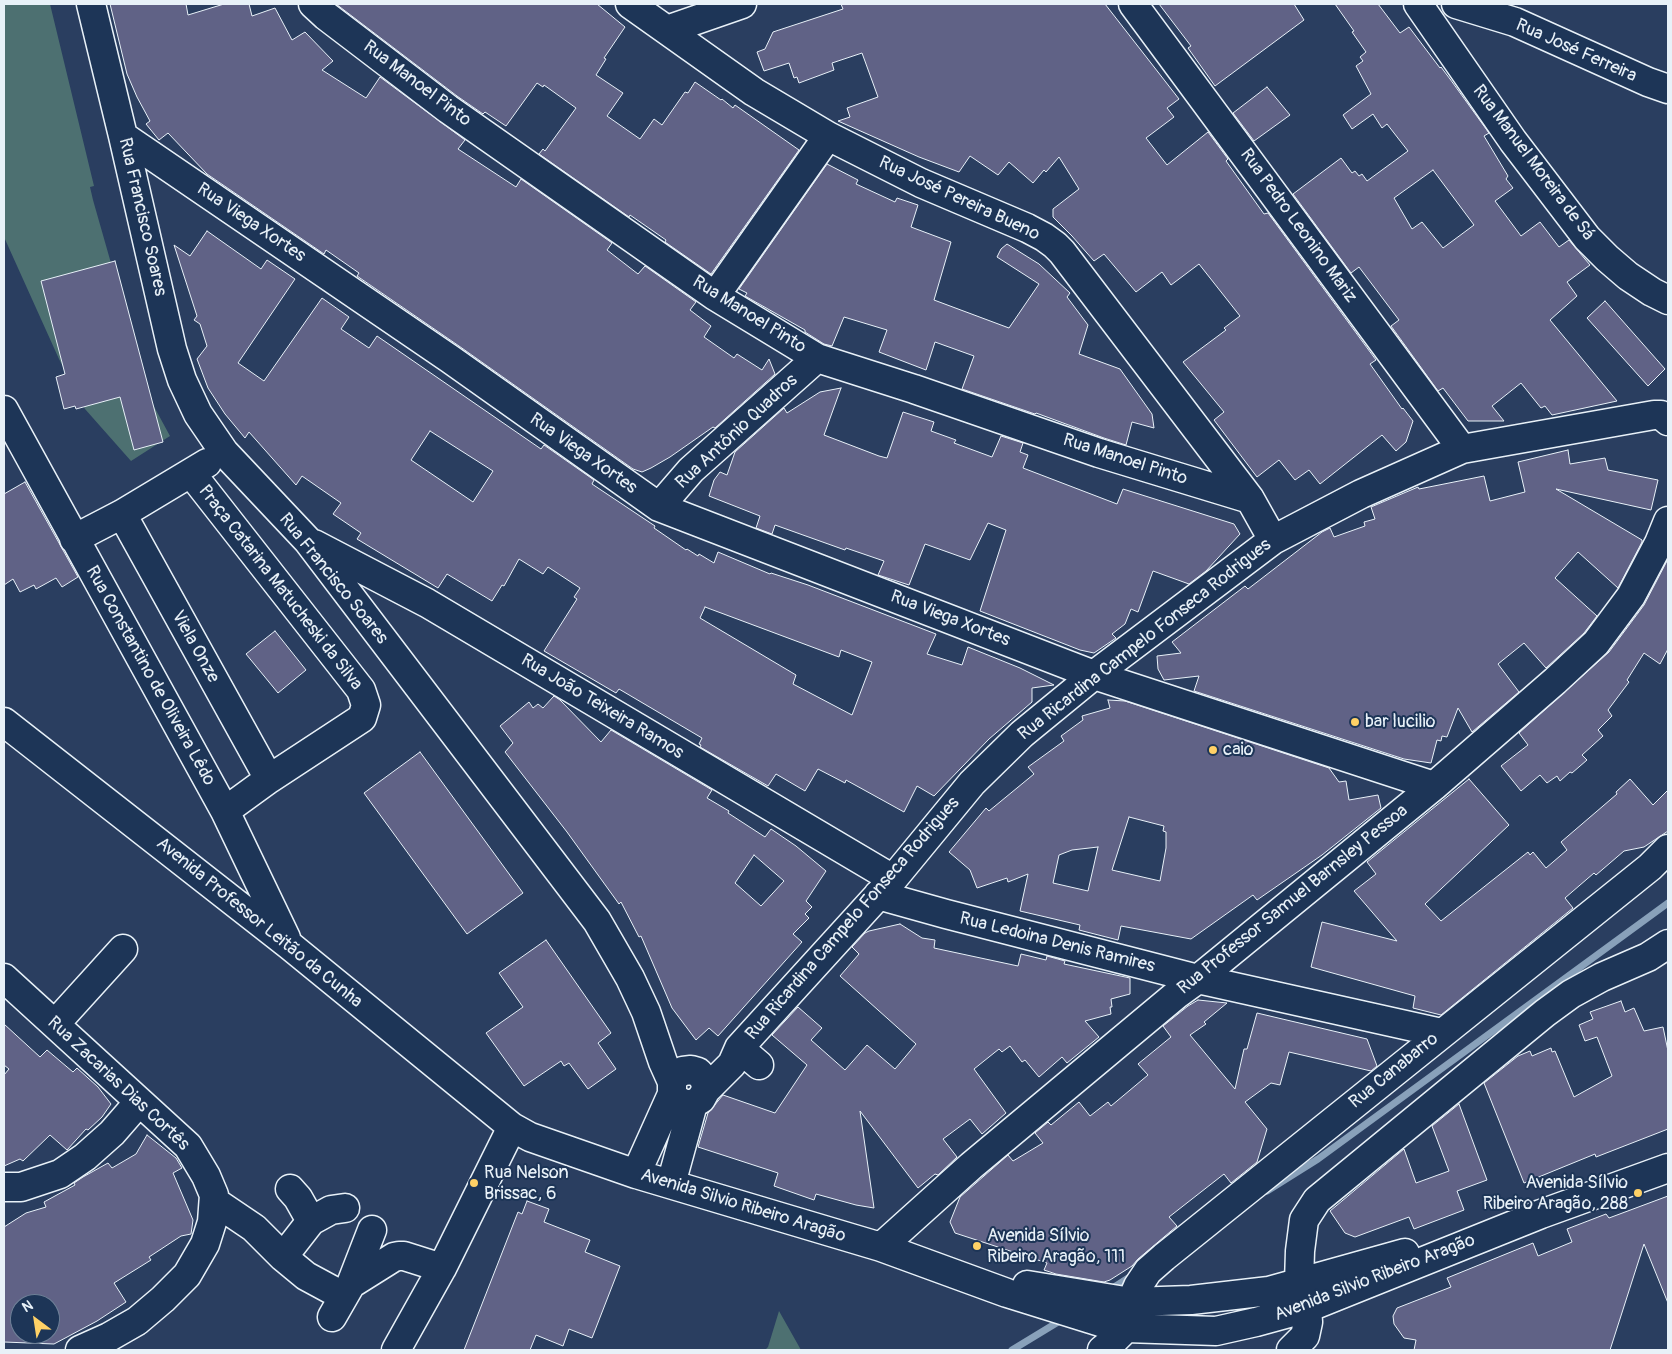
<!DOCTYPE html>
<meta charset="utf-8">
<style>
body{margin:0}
#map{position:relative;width:1672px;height:1354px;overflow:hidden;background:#2a3e60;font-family:Pangolin,sans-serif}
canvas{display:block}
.frame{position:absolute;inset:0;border:5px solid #e8f1f8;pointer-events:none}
.north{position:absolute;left:10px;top:1294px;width:50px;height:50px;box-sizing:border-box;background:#1d3557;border:1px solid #6e8097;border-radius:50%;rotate:329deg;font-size:14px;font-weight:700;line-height:20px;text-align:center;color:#e8f1f8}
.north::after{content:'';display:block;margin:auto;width:18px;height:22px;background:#ffd166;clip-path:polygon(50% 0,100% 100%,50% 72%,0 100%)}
</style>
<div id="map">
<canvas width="1672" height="1354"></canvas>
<div class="frame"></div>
<div class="north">N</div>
</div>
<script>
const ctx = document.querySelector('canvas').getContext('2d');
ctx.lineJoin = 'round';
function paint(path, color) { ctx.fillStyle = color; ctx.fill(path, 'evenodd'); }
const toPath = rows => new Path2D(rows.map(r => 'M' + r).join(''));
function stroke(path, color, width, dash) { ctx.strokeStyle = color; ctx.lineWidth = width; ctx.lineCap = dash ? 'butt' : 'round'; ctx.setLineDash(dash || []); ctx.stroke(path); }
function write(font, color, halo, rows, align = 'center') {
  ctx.font = font + ' Pangolin,sans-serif'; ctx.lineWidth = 4; ctx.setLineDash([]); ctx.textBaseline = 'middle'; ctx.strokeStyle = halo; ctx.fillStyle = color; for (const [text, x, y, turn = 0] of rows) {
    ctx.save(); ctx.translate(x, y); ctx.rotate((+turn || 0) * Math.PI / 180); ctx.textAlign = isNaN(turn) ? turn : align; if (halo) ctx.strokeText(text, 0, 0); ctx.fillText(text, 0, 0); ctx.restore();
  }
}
const green = toPath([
 [4,4,50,4,94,186,90,187,93,200,146,386,151,401,170,436,131,461,85,409,59,359,4,237],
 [779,1311,801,1350,765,1350,768,1347]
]);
const stream = toPath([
 [1267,1191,1318,1159,1668,903],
 [1108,1291,1133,1275],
 [1012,1350,1063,1319]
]);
const building = toPath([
 [110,4,186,4,188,15,224,4,249,4,252,16,275,8,292,40,305,32,333,61,322,70,366,98,380,77,465,140,458,149,516,187,521,179,612,243,607,250,638,274,645,266,696,302,690,310,711,326,704,337,734,358,737,354,762,370,769,359,775,374,715,428,713,427,670,457,651,468,642,472,633,469,459,346,357,276,359,273,326,250,324,254,207,174,168,133,159,140,146,124,150,121,137,97,127,74,110,4],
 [336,4,597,4,625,27,604,58,606,59,596,75,623,93,607,116,640,139,654,119,662,125,685,92,688,93,695,82,721,100,722,99,733,108,735,105,799,150,711,274,665,242,666,240,630,215,629,217,539,154,543,149,545,151,576,108,544,85,543,87,537,83,506,126,485,112,483,114,457,96,336,4],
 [841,4,1105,4,1179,99,1167,108,1174,117,1146,138,1167,165,1208,132,1228,159,1226,161,1264,214,1268,213,1376,360,1370,364,1402,409,1403,408,1413,421,1406,442,1396,451,1382,435,1320,484,1309,470,1295,480,1279,460,1257,477,1214,420,1224,412,1183,362,1226,330,1224,328,1240,316,1199,264,1171,285,1162,272,1136,292,1104,254,1094,261,1072,236,1053,217,1053,209,1079,189,1059,157,1046,172,1044,170,1033,183,1009,162,998,175,970,156,959,172,919,157,838,121,850,117,847,108,878,97,862,53,832,63,834,70,799,83,797,77,794,78,789,63,764,71,757,52,765,49,773,32,843,9,841,4],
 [1159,4,1294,4,1304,20,1215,86,1188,48,1191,46,1159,4],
 [1335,4,1378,4,1400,33,1409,27,1440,68,1441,67,1450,79,1489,133,1484,136,1508,176,1506,179,1513,188,1495,201,1521,236,1540,222,1559,247,1569,240,1590,265,1567,282,1577,296,1550,320,1617,401,1552,415,1545,406,1541,408,1521,383,1492,406,1504,421,1468,421,1443,388,1438,391,1391,326,1399,320,1359,267,1351,273,1293,194,1341,158,1352,173,1355,171,1359,176,1362,174,1367,181,1408,151,1387,124,1382,128,1373,114,1352,129,1343,115,1371,94,1356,66,1363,61,1360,57,1366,52,1352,32,1354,31,1335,4],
 [1433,170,1474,225,1443,248,1422,222,1412,229,1394,198,1433,170],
 [1267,87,1290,115,1254,141,1233,113,1267,87],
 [827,164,858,180,856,184,895,202,897,198,918,205,911,227,951,242,934,300,1009,328,1039,284,997,257,1001,249,1007,244,1039,264,1070,293,1067,297,1088,325,1079,354,1120,369,1152,414,1154,428,1132,422,1126,445,1104,438,1036,413,1035,414,962,389,974,356,935,342,926,370,879,352,887,330,844,317,832,346,824,344,805,332,805,330,745,296,747,293,739,289,827,164],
 [207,231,261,269,267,260,295,279,238,363,264,381,322,298,349,317,341,329,369,348,377,336,541,449,544,445,594,480,592,484,655,526,654,528,686,550,687,549,698,556,699,554,714,563,718,552,770,574,771,573,808,585,936,634,927,654,962,665,968,647,1020,668,1054,685,1032,688,1032,702,989,739,934,796,917,786,904,812,846,780,845,783,818,769,805,791,776,774,768,786,700,747,701,745,699,744,702,738,619,689,616,693,544,651,577,599,574,597,580,588,548,567,543,574,519,559,504,586,502,585,492,601,447,574,438,588,357,539,361,533,333,514,341,503,302,476,296,485,249,432,245,438,225,414,208,388,197,359,207,346,200,324,194,320,197,316,174,245,190,256,207,231],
 [430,431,493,471,473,502,411,460,430,431],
 [705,607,839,657,841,650,872,662,852,715,793,684,796,675,700,618,705,607],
 [115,261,163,442,134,450,120,397,76,409,75,406,64,409,56,377,65,374,41,281,115,261],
 [1605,301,1665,369,1648,386,1587,318,1605,301],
 [841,388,824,435,879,456,887,458,903,412,934,422,931,431,956,440,954,443,992,457,1001,436,1023,443,1020,452,1028,455,1023,468,1117,504,1123,489,1234,524,1240,534,1206,571,1189,584,1153,571,1138,612,1131,609,1125,624,1112,634,1116,638,1094,653,1080,650,980,611,1006,530,988,523,970,560,925,544,909,585,878,575,884,561,846,548,845,550,775,525,772,534,756,528,760,516,709,496,714,480,720,472,727,475,735,452,784,408,787,413,820,392,841,388],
 [1568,450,1570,464,1605,458,1608,470,1658,480,1651,510,1556,489,1642,540,1642,542,1618,588,1578,552,1555,578,1597,616,1584,633,1546,668,1524,643,1498,664,1519,692,1472,732,1458,708,1447,737,1442,736,1441,741,1437,740,1431,763,1404,759,1194,691,1199,676,1164,680,1158,669,1157,656,1181,653,1172,642,1245,586,1248,589,1322,532,1330,528,1334,537,1365,526,1364,522,1375,519,1371,507,1418,487,1419,489,1484,476,1490,501,1525,492,1518,462,1568,450],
 [25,482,78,577,62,587,56,578,36,589,34,585,20,592,13,579,4,585,4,494,25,482],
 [1668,559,1668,649,1660,664,1644,653,1627,680,1629,682,1608,710,1612,716,1598,730,1603,736,1582,755,1587,760,1572,773,1570,772,1560,781,1557,776,1547,783,1540,775,1521,791,1501,766,1528,745,1519,733,1609,652,1644,605,1668,559],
 [275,631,306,670,278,693,246,654,275,631],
 [554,696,560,700,601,742,611,730,712,790,707,798,729,811,728,813,765,837,771,829,796,846,826,871,806,901,812,907,805,914,809,918,793,934,802,942,718,1036,709,1028,696,1040,672,1008,641,936,639,937,621,902,619,904,567,832,505,752,513,743,500,726,529,702,533,708,538,704,543,708,554,696],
 [754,855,784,881,761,906,735,883,754,855],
 [1108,700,1125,701,1329,768,1339,782,1346,781,1349,800,1378,795,1381,808,1322,855,1257,900,1253,895,1191,939,1121,926,1118,940,1079,930,1080,925,1020,911,1028,874,1008,882,1007,878,977,888,970,870,949,852,986,808,989,811,1034,774,1028,767,1064,741,1061,736,1083,720,1082,716,1110,708,1108,700],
 [1129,817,1164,826,1163,831,1166,832,1166,848,1160,881,1112,870,1129,817],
 [1098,847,1088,891,1053,883,1059,855,1072,850,1098,847],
 [420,752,523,893,467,934,364,793,420,752],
 [1469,779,1509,825,1425,904,1441,921,1528,852,1530,855,1533,852,1546,868,1567,850,1561,842,1617,794,1616,792,1630,779,1653,805,1668,790,1668,831,1644,847,1624,851,1596,875,1594,873,1565,898,1573,908,1441,1015,1413,1008,1415,996,1311,967,1322,922,1397,941,1354,891,1376,874,1367,862,1469,779],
 [900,924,922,938,935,940,934,948,1018,966,1021,954,1046,960,1047,956,1065,961,1064,964,1130,978,1130,994,1111,999,1112,1007,1110,1007,1111,1014,1085,1021,1099,1037,1067,1063,1062,1057,1039,1077,1025,1060,1022,1062,1010,1046,1002,1052,999,1049,974,1069,1006,1113,982,1134,970,1119,943,1139,957,1157,938,1175,935,1174,918,1188,860,1111,874,1208,856,1205,816,1194,814,1200,774,1186,778,1173,698,1147,708,1113,723,1095,775,1113,807,1065,772,1035,798,1007,822,1028,811,1040,845,1070,867,1045,895,1069,916,1044,840,976,859,954,852,947,865,933,869,931,900,924],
 [546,940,611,1033,598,1043,616,1069,588,1089,569,1063,564,1066,561,1061,524,1086,486,1033,523,1007,499,973,546,940],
 [1198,1000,1227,1003,1204,1022,1206,1024,1190,1035,1235,1089,1244,1049,1247,1049,1257,1013,1367,1039,1377,1066,1371,1071,1289,1052,1280,1085,1271,1083,1245,1102,1267,1129,1257,1162,1231,1183,1224,1174,1169,1217,1177,1226,1138,1259,1132,1266,1110,1280,1104,1282,1056,1274,1044,1270,1047,1263,955,1233,950,1222,960,1197,1008,1155,1013,1161,1043,1143,1035,1133,1048,1122,1051,1125,1079,1102,1090,1116,1108,1102,1111,1106,1148,1075,1138,1064,1171,1037,1163,1026,1188,1006,1198,1000],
 [1621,1001,1625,1012,1634,1008,1644,1031,1663,1027,1668,1051,1668,1129,1596,1157,1595,1154,1524,1183,1484,1083,1518,1056,1530,1051,1532,1056,1551,1048,1552,1052,1555,1051,1574,1097,1612,1076,1597,1037,1585,1041,1579,1025,1593,1019,1590,1012,1621,1001],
 [4,1024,40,1057,47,1050,73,1072,77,1068,98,1087,111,1104,102,1117,88,1130,86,1129,67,1150,50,1135,23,1161,20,1159,4,1166,4,1075,9,1069,4,1065,4,1024],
 [1459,1104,1487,1180,1457,1191,1464,1210,1414,1229,1409,1217,1355,1237,1345,1233,1330,1211,1404,1149,1416,1183,1449,1171,1432,1126,1459,1104],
 [147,1135,176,1158,182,1168,173,1173,193,1220,191,1234,181,1236,149,1257,151,1260,114,1283,126,1302,97,1321,54,1344,4,1342,4,1227,26,1213,46,1207,44,1202,75,1185,74,1183,83,1177,108,1163,112,1168,136,1154,147,1135],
 [20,1304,50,1304,50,1334,20,1334,20,1304],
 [1668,1196,1668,1303,1644,1244,1610,1350,1414,1350,1416,1340,1404,1338,1394,1324,1393,1316,1397,1308,1451,1287,1447,1278,1533,1243,1538,1256,1572,1242,1567,1229,1606,1214,1609,1218,1668,1196],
 [527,1201,549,1209,544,1222,590,1240,585,1252,620,1266,592,1338,569,1329,563,1346,536,1335,530,1350,464,1350,518,1212,522,1214,527,1201]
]);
const minor = toPath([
 [91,4,123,136,172,349,182,380,198,414,224,452,308,541,597,921,630,978,646,1012,663,1062,672,1082,672,1094,677,1100,684,1104,693,1104,701,1099,706,1090,705,1080,698,1072,691,1070,683,1071,676,1075,672,1082],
 [313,4,326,16,448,109,715,296,817,358,914,389,1099,453,1250,499],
 [630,4,754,92,828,136,921,183,1027,228,1044,237,1055,245,1062,252,1250,499,1273,540],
 [1133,4,1462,449],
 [1418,4,1513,141,1587,238,1607,258,1628,276,1652,292,1668,300],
 [1456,4,1515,22,1648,82,1668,89],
 [667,30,742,4],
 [123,136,450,359,659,507,1094,675,1434,786],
 [715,296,828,136],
 [4,410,225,811,286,938],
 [191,473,361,690,366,705,362,718,269,779,225,811],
 [659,507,691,470,817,358],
 [122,514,269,779],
 [74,539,122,514,207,463],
 [314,544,427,603,893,879],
 [4,722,289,945,512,1127,530,1137,636,1174,881,1247,1007,1293,1100,1322,1126,1328,1216,1331,1256,1322,1307,1308,1541,1214,1668,1168],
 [878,895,946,914,1198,979,1441,1033],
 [4,978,188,1146,206,1176,214,1195,212,1222,205,1244,187,1275,163,1299,137,1321,109,1337,80,1350],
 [55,1024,123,949],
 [739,1048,759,1065],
 [706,1090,732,1064,739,1048,893,879,972,783,1022,734,1094,675,1273,540,1361,494,1462,449,1654,415,1661,415,1668,421],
 [636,1174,672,1094],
 [671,1184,693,1104],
 [4,1187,21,1187,60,1174,85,1157,112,1133,139,1102],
 [290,1189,298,1198,311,1221],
 [214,1201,254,1228,283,1257,306,1276,343,1296],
 [881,1247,971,1166,1176,995,1198,979,1434,786,1555,681,1596,643,1631,596,1659,543,1668,521],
 [283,1257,311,1221,331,1210,345,1208],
 [351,1284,394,1257,399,1256,404,1256,442,1268],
 [1027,1285,1131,1302,1191,1300,1269,1291,1405,1253],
 [332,1317,351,1284,372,1230],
 [396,1350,442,1268,512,1127],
 [1102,1350,1112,1342,1126,1328,1131,1302,1138,1286,1148,1271,1164,1257,1650,867,1668,849],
 [1291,1350,1305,1336,1308,1322,1307,1308,1299,1283,1300,1251,1304,1220,1317,1200,1545,1013,1571,994,1602,977,1648,957,1668,944]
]);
const markers = [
 [1355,722,5,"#ffd166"],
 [1213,750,5,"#ffd166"],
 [474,1183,5,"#ffd166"],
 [1638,1193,5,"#ffd166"],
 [977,1246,5,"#ffd166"]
];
const streetNames = [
 ["Rua José Ferreira",1576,51,24],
 ["Rua Manoel Pinto",417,84,37],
 ["Rua Manuel Moreira de Sá",1533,163,53],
 ["Rua José Pereira Bueno",959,199,25],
 ["Rua Francisco Soares",142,217,77],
 ["Rua Viega Xortes",251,223,34],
 ["Rua Pedro Leonino Mariz",1298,226,54],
 ["Rua Manoel Pinto",749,315,32],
 ["Rua Antônio Quadros",737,432,-43],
 ["Rua Viega Xortes",583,454,35],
 ["Rua Manoel Pinto",1125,460,18],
 ["Rua Francisco Soares",333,579,51],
 ["Praça Catarina Matucheski da Silva",280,588,52],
 ["Rua Viega Xortes",950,619,21],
 ["Rua Ricardina Campelo Fonseca Rodrigues",1145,640,-38],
 ["Viela Onze",195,647,61],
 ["Rua Constantino de Oliveira Lêdo",150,676,61],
 ["Rua João Teixeira Ramos",602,707,31],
 ["Rua Professor Samuel Barnsley Pessoa",1293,900,-39],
 ["Rua Ricardina Campelo Fonseca Rodrigues",853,919,-49],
 ["Avenida Professor Leitão da Cunha",259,923,39],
 ["Rua Ledoina Denis Ramires",1057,943,14],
 ["Rua Canabarro",1394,1071,-39],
 ["Rua Zacarias Dias Cortês",118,1084,43],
 ["Avenida Silvio Ribeiro Aragão",743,1206,17],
 ["Avenida Silvio Ribeiro Aragão",1375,1278,-21]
];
const poiNames = [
 ["bar lucilio",1365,722],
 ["caio",1223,750],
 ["Rua Nelson",484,1173],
 ["Brissac, 6",484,1194],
 ["Avenida Sílvio",1628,1183,"right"],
 ["Ribeiro Aragão, 288",1628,1204,"right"],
 ["Avenida Sílvio",987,1236],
 ["Ribeiro Aragão, 111",987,1257]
];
paint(green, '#4d7071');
stroke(stream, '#89a1ba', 7);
paint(building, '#606286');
stroke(building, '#e8f1f8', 1);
stroke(minor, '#e8f1f8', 31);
stroke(minor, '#1d3557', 28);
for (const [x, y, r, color] of markers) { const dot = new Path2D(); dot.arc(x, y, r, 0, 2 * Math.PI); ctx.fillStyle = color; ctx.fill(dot); stroke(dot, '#1d3557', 2); }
write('18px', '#e8f1f8', '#1d3557', streetNames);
write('18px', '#e8f1f8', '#1d3557', poiNames, 'left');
</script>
